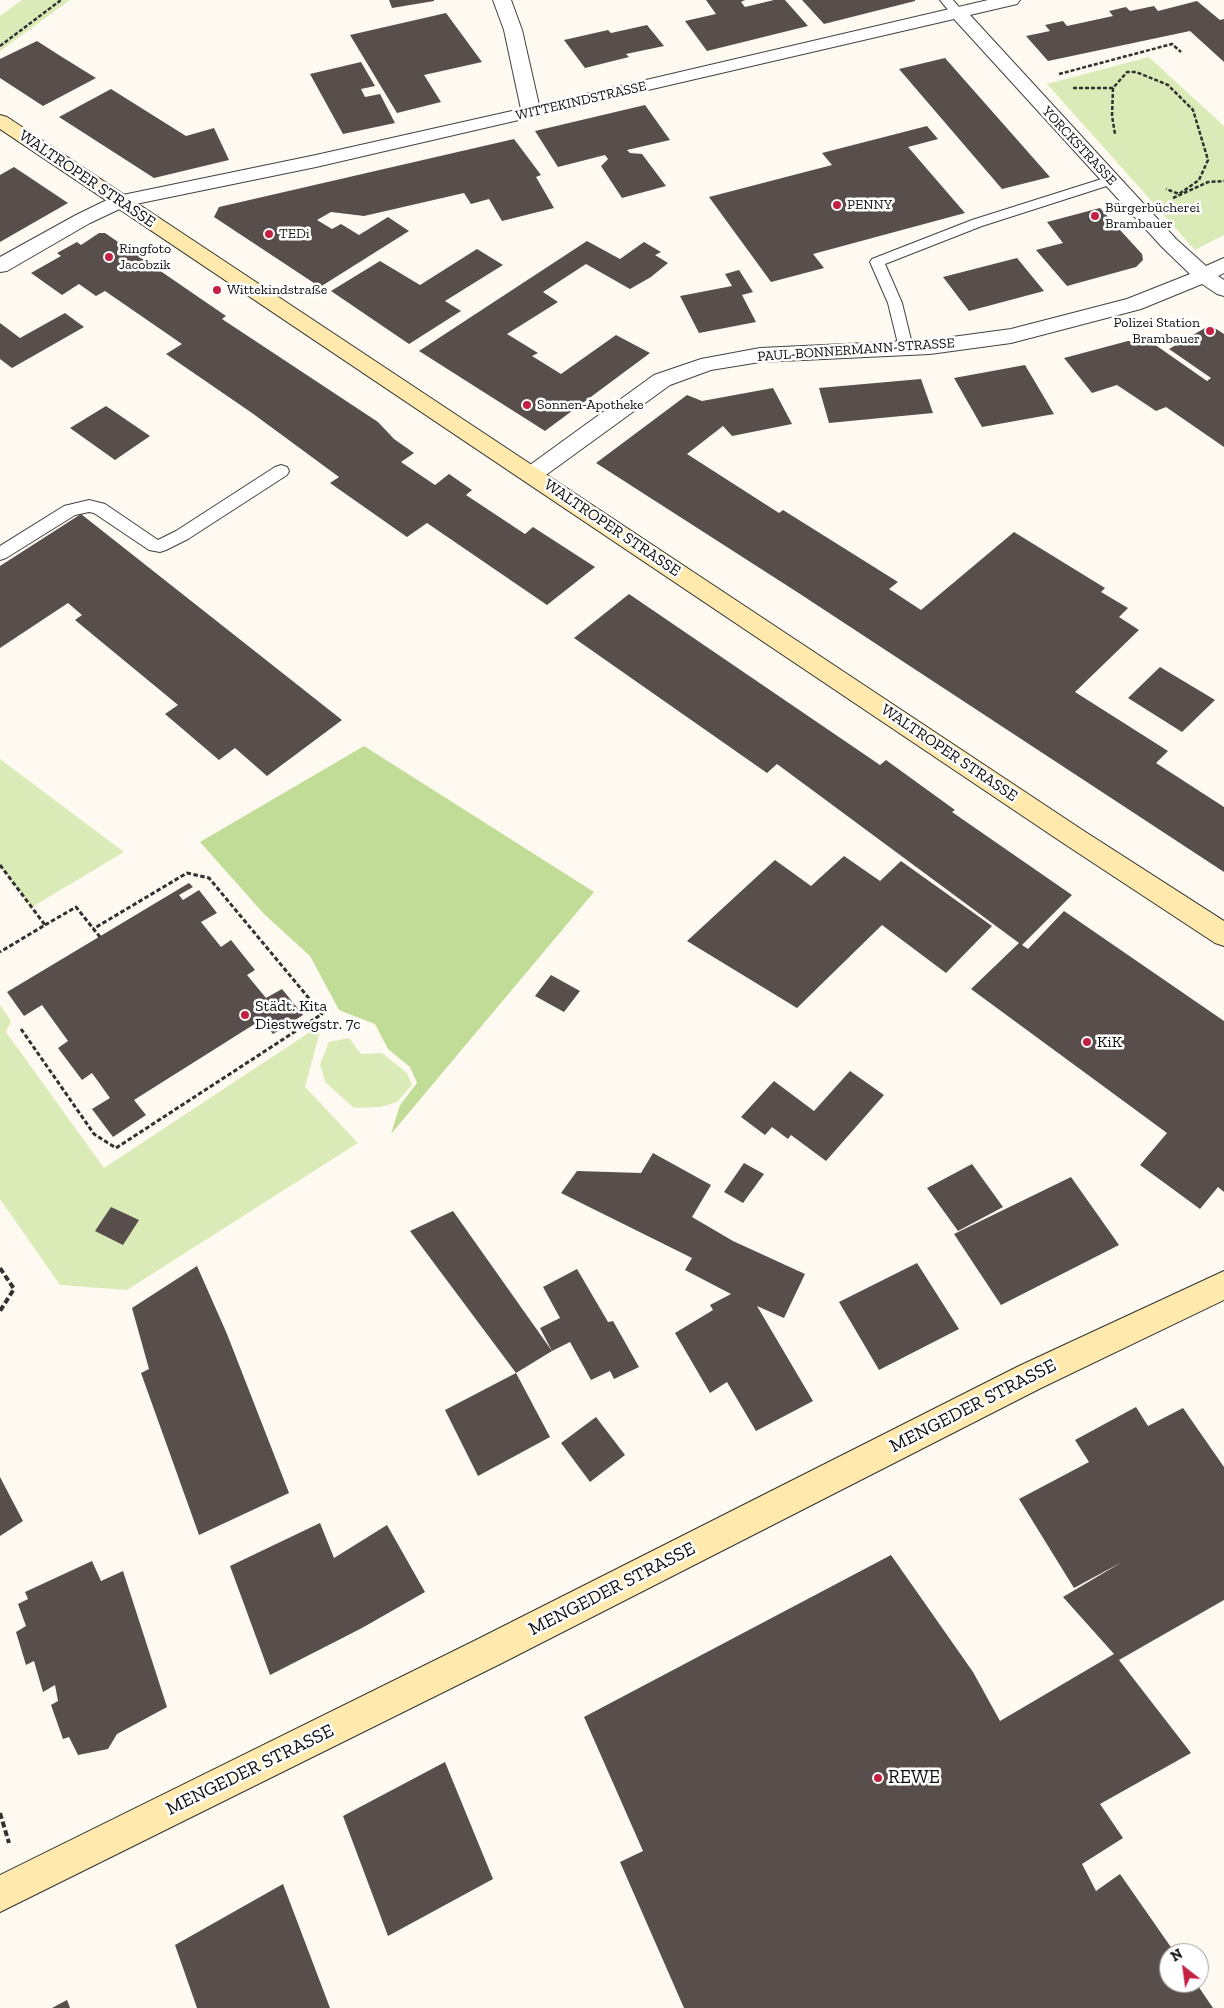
<!DOCTYPE html>
<meta charset="utf-8">
<style>
body{margin:0}
#map{position:relative;width:1224px;height:2008px;overflow:hidden;background:#fffaf1;font-family:"Zilla Slab",serif}
canvas{display:block}
.north{position:absolute;left:1159px;top:1943px;width:50px;height:50px;box-sizing:border-box;background:#fff;border:1px solid #9f9f9f;border-radius:50%;rotate:330deg;font-size:14px;font-weight:700;line-height:20px;text-align:center;color:#0f0f0f}
.north::after{content:'';display:block;margin:auto;width:18px;height:22px;background:#c42142;clip-path:polygon(50% 0,100% 100%,50% 72%,0 100%)}
</style>
<div id="map">
<canvas width="1224" height="2008"></canvas>
<div class="north">N</div>
</div>
<script>
const ctx = document.querySelector('canvas').getContext('2d');
ctx.lineJoin = 'round';
function paint(path, color) { ctx.fillStyle = color; ctx.fill(path, 'evenodd'); }
const toPath = rows => new Path2D(rows.map(r => 'M' + r).join(''));
function stroke(path, color, width, dash) { ctx.strokeStyle = color; ctx.lineWidth = width; ctx.lineCap = dash ? 'butt' : 'round'; ctx.setLineDash(dash || []); ctx.stroke(path); }
function write(font, color, halo, rows, align = 'center') {
  ctx.font = font + ' "Zilla Slab",serif'; ctx.lineWidth = 5; ctx.setLineDash([]); ctx.textBaseline = 'middle'; ctx.strokeStyle = halo; ctx.fillStyle = color; for (const [text, x, y, turn = 0] of rows) {
    ctx.save(); ctx.translate(x, y); ctx.rotate((+turn || 0) * Math.PI / 180); ctx.textAlign = isNaN(turn) ? turn : align; if (halo) ctx.strokeText(text, 0, 0); ctx.fillText(text, 0, 0); ctx.restore();
  }
}
const green = toPath([
 [22,0,70,0,0,51,0,16],
 [1149,57,1224,126,1224,235,1195,250,1047,84],
 [0,759,124,852,32,907,0,865],
 [0,1005,11,1021,6,1032,104,1168,322,1024,305,1087,358,1143,127,1290,60,1285,0,1199],
 [349,1038,361,1054,382,1053,407,1073,412,1085,397,1102,381,1107,354,1108,325,1082,320,1064,329,1042]
]);
const forest = toPath([
 [364,746,594,892,391,1134,400,1105,417,1083,410,1067,388,1049,375,1024,339,1010,310,956,264,914,200,842]
]);
const building = toPath([
 [389,0,434,0,434,1,392,8],
 [706,0,745,0,741,2,745,7,774,0,785,0,808,26,707,51,685,21,716,14],
 [802,0,915,0,915,1,824,24],
 [1197,1,1220,20,1224,19,1224,62,1190,31,1048,61,1026,36,1050,31,1045,25,1063,21,1067,26,1113,16,1109,11,1126,7,1130,11,1154,6,1158,11],
 [446,13,482,62,424,75,441,102,397,113,350,35],
 [647,25,664,46,626,54,629,57,585,68,564,40,608,30,611,33],
 [37,41,62,57,96,78,43,106,0,78,0,59],
 [945,58,1013,135,1050,177,1002,189,899,69],
 [361,62,375,86,361,89,365,97,380,94,395,123,343,134,310,74],
 [111,89,186,136,214,128,229,160,154,178,59,117],
 [645,105,670,140,627,150,630,153,642,154,666,186,622,198,601,166,608,159,605,155,558,167,535,131],
 [927,126,938,139,908,147,965,213,813,254,824,268,771,282,709,197,832,165,822,153],
 [514,139,541,175,536,177,554,208,502,221,489,199,471,204,464,193,364,216,331,212,317,220,332,229,341,224,359,235,388,217,409,231,320,287,214,217,219,207],
 [14,167,68,203,0,242,0,175],
 [1100,208,1142,254,1143,260,1136,267,1067,286,1036,250,1063,243,1047,222],
 [99,233,105,233,226,316,222,319,378,422,394,439,414,453,401,462,435,485,449,474,472,490,466,495,525,534,533,527,595,567,547,605,427,523,407,537,330,483,339,477,252,413,166,354,182,344,105,291,96,296,79,284,62,295,31,273,61,256,57,253,77,242,81,245],
 [587,241,620,259,644,242,661,252,655,255,668,263,651,277,630,289,586,264,543,292,558,302,507,334,538,353,532,356,561,374,616,335,650,353,545,431,419,351],
 [477,249,503,265,445,301,461,311,409,344,331,291,380,261,420,285],
 [1017,258,1044,291,969,311,943,277],
 [739,270,753,292,742,295,756,322,699,333,680,296,732,286,725,274],
 [65,313,84,327,12,368,0,359,0,323,20,338],
 [1210,325,1224,334,1224,447,1166,407,1156,411,1117,385,1092,393,1064,358,1128,341,1154,344,1207,381,1211,378,1169,349],
 [1025,365,1054,414,982,427,954,378],
 [921,379,933,413,829,423,819,388],
 [773,388,792,424,732,436,723,426,687,454,779,513,783,510,898,582,889,589,921,610,1014,532,1105,588,1101,592,1128,608,1119,617,1139,630,1075,692,1168,751,1156,763,1224,807,1224,872,797,592,596,463,687,395,702,401],
 [106,406,150,436,115,460,70,428],
 [81,514,342,720,267,776,235,748,219,760,165,714,178,705,75,620,82,615,68,603,0,648,0,566],
 [629,594,880,765,886,760,955,810,952,812,1072,895,1022,945,1028,949,1064,911,1224,1021,1224,1192,1218,1187,1200,1209,1140,1165,1167,1133,971,989,1019,943,777,764,767,773,574,638],
 [1160,667,1215,700,1182,732,1128,698],
 [844,856,880,881,901,861,992,926,946,973,882,925,797,1008,687,941,775,860,811,886],
 [189,883,193,887,179,895,183,900,199,890,217,913,201,922,221,947,231,940,255,970,247,975,266,998,282,989,303,1015,273,1034,261,1020,134,1100,146,1115,113,1137,92,1109,110,1098,92,1073,82,1080,58,1048,68,1041,42,1005,24,1016,7,992],
 [551,975,580,991,564,1012,535,996],
 [850,1071,884,1095,826,1161,791,1135,788,1139,772,1127,765,1135,741,1117,774,1081,814,1111],
 [653,1153,711,1185,692,1217,733,1241,805,1274,784,1318,757,1306,813,1401,756,1431,727,1382,710,1393,675,1333,713,1310,710,1305,731,1294,685,1270,692,1258,561,1193,577,1171,641,1173],
 [744,1163,764,1174,743,1203,724,1192],
 [972,1164,1003,1207,958,1231,927,1188],
 [1071,1177,1119,1245,1001,1305,954,1234],
 [111,1207,139,1220,123,1245,95,1231],
 [453,1211,552,1351,516,1373,410,1231],
 [917,1263,959,1329,879,1370,839,1302],
 [197,1266,227,1334,289,1493,199,1535,141,1373,149,1369,132,1308],
 [577,1269,608,1322,613,1321,639,1367,614,1379,610,1371,591,1380,570,1342,552,1351,540,1328,560,1318,543,1287],
 [516,1373,550,1437,478,1476,445,1410],
 [1136,1407,1148,1426,1183,1408,1224,1467,1224,1600,1119,1660,1191,1753,1100,1804,1123,1838,1082,1864,1096,1891,1120,1874,1175,1953,1169,1953,1169,1983,1196,1983,1213,2008,684,2008,620,1862,643,1851,584,1717,891,1555,973,1672,1000,1721,1114,1654,1063,1597,1122,1562,1074,1588,1019,1499,1089,1462,1075,1440],
 [596,1417,625,1455,590,1482,561,1443],
 [0,1477,23,1521,0,1536],
 [320,1523,334,1558,387,1525,425,1592,362,1628,270,1675,230,1566],
 [92,1561,101,1581,123,1571,167,1707,117,1734,108,1749,78,1755,69,1737,63,1739,51,1705,58,1701,55,1685,43,1692,34,1661,26,1665,16,1632,26,1626,18,1604,28,1599,25,1592],
 [445,1762,493,1879,388,1936,343,1816],
 [283,1884,330,2008,197,2008,175,1945],
 [67,2000,70,2008,52,2008]
]);
const pathFar2 = toPath([
 [0,46,61,0],
 [1059,74,1172,44,1181,52],
 [1073,88,1113,88,1127,72,1136,72,1168,85,1193,110,1208,160,1199,180,1179,194,1166,189],
 [1113,88,1112,116,1115,134],
 [1173,198,1208,182,1224,181]
]);
const pathFar1 = toPath([
 [0,865,45,925,0,952],
 [45,925,76,907,100,937],
 [21,1029,94,1134,116,1148,322,1014,209,878,187,873,93,929]
]);
const path = toPath([
 [0,1268,14,1289,0,1311],
 [0,1813,9,1843]
]);
const lane = toPath([
 [940,0,953,0,964,13,963,16,953,16,940,0],
 [1111,176,1116,177,1118,180,1116,183,982,226,885,264,902,303,913,348,910,352,905,353,900,352,888,303,870,262,872,259,972,220,1111,176],
 [281,465,287,467,289,471,287,475,188,539,166,550,160,552,149,550,94,513,89,512,75,515,6,558,0,560,0,546,64,506,89,500,105,504,158,540,176,531,275,467,281,465]
]);
const street = toPath([
 [493,0,511,0,522,30,539,105,988,0,1020,0,1017,4,970,15,1176,239,1206,266,1224,258,1224,273,1218,276,1224,280,1224,296,1217,294,1202,284,1141,309,1011,343,930,354,760,362,711,370,670,385,539,480,531,483,523,480,520,475,523,470,654,375,701,359,760,348,930,340,1011,329,1127,299,1190,274,1162,247,954,19,316,167,126,206,90,223,7,271,0,272,0,257,76,215,113,197,316,155,521,109,504,30,493,0]
]);
const secondary = toPath([
 [0,115,7,117,1084,831,1224,921,1224,946,1215,943,1066,845,0,129,0,115],
 [1224,1271,1224,1300,1041,1388,500,1664,0,1912,0,1875,476,1640,1019,1366,1224,1271]
]);
const markers = [
 [837,205,5,"#c42142"],
 [1095,216,5,"#c42142"],
 [269,234,5,"#c42142"],
 [109,257,5,"#c42142"],
 [217,290,5,"#c42142"],
 [1210,331,5,"#c42142"],
 [527,405,5,"#c42142"],
 [245,1015,5,"#c42142"],
 [1087,1042,5,"#c42142"],
 [878,1778,5,"#c42142"]
];
const farStreetnames = [
 ["WITTEKINDSTRASSE",581,101,-13],
 ["YORCKSTRASSE",1079,146,47],
 ["PAUL-BONNERMANN-STRASSE",856,350,-4]
];
const farPoinames = [
 ["PENNY",847,205],
 ["Bürgerbücherei",1105,208],
 ["Brambauer",1105,224],
 ["TEDi",279,234],
 ["Ringfoto",119,249],
 ["Jacobzik",119,265],
 ["Wittekindstraße",227,290],
 ["Polizei Station",1200,323,"right"],
 ["Brambauer",1200,339,"right"],
 ["Sonnen-Apotheke",537,405]
];
const streetNames = [
 ["WALTROPER STRASSE",87,179,34],
 ["WALTROPER STRASSE",612,528,34],
 ["WALTROPER STRASSE",949,753,34]
];
const poiNames = [
 ["Städt. Kita",255,1006],
 ["Diestwegstr. 7c",255,1024],
 ["KiK",1097,1042]
];
const nearStreetnames = [
 ["MENGEDER STRASSE",973,1406,-27],
 ["MENGEDER STRASSE",612,1589,-27],
 ["MENGEDER STRASSE",250,1770,-26]
];
const nearPoinames = [
 ["REWE",888,1778]
];
paint(green, '#daebb8');
paint(forest, '#c1dc97');
paint(building, '#584e4b');
stroke(lane, '#424242', 2);
stroke(street, '#424242', 2);
stroke(secondary, '#313131', 2);
stroke(pathFar2, '#313131', 2.5, [4, 2]);
stroke(pathFar1, '#313131', 3, [4.5, 2.5]);
stroke(path, '#313131', 4, [6, 3]);
paint(lane, '#fff');
paint(street, '#fff');
paint(secondary, '#ffe9ac');
for (const [x, y, r, color] of markers) { const dot = new Path2D(); dot.arc(x, y, r, 0, 2 * Math.PI); ctx.fillStyle = color; ctx.fill(dot); stroke(dot, '#fff', 2); }
write('14px', '#0f0f0f', '#fff', farStreetnames);
write('14px', '#0f0f0f', '#fff', farPoinames, 'left');
write('16px', '#0f0f0f', '#fff', streetNames);
write('16px', '#0f0f0f', '#fff', poiNames, 'left');
write('19px', '#0f0f0f', '#fff', nearStreetnames);
write('19px', '#0f0f0f', '#fff', nearPoinames, 'left');
</script>
